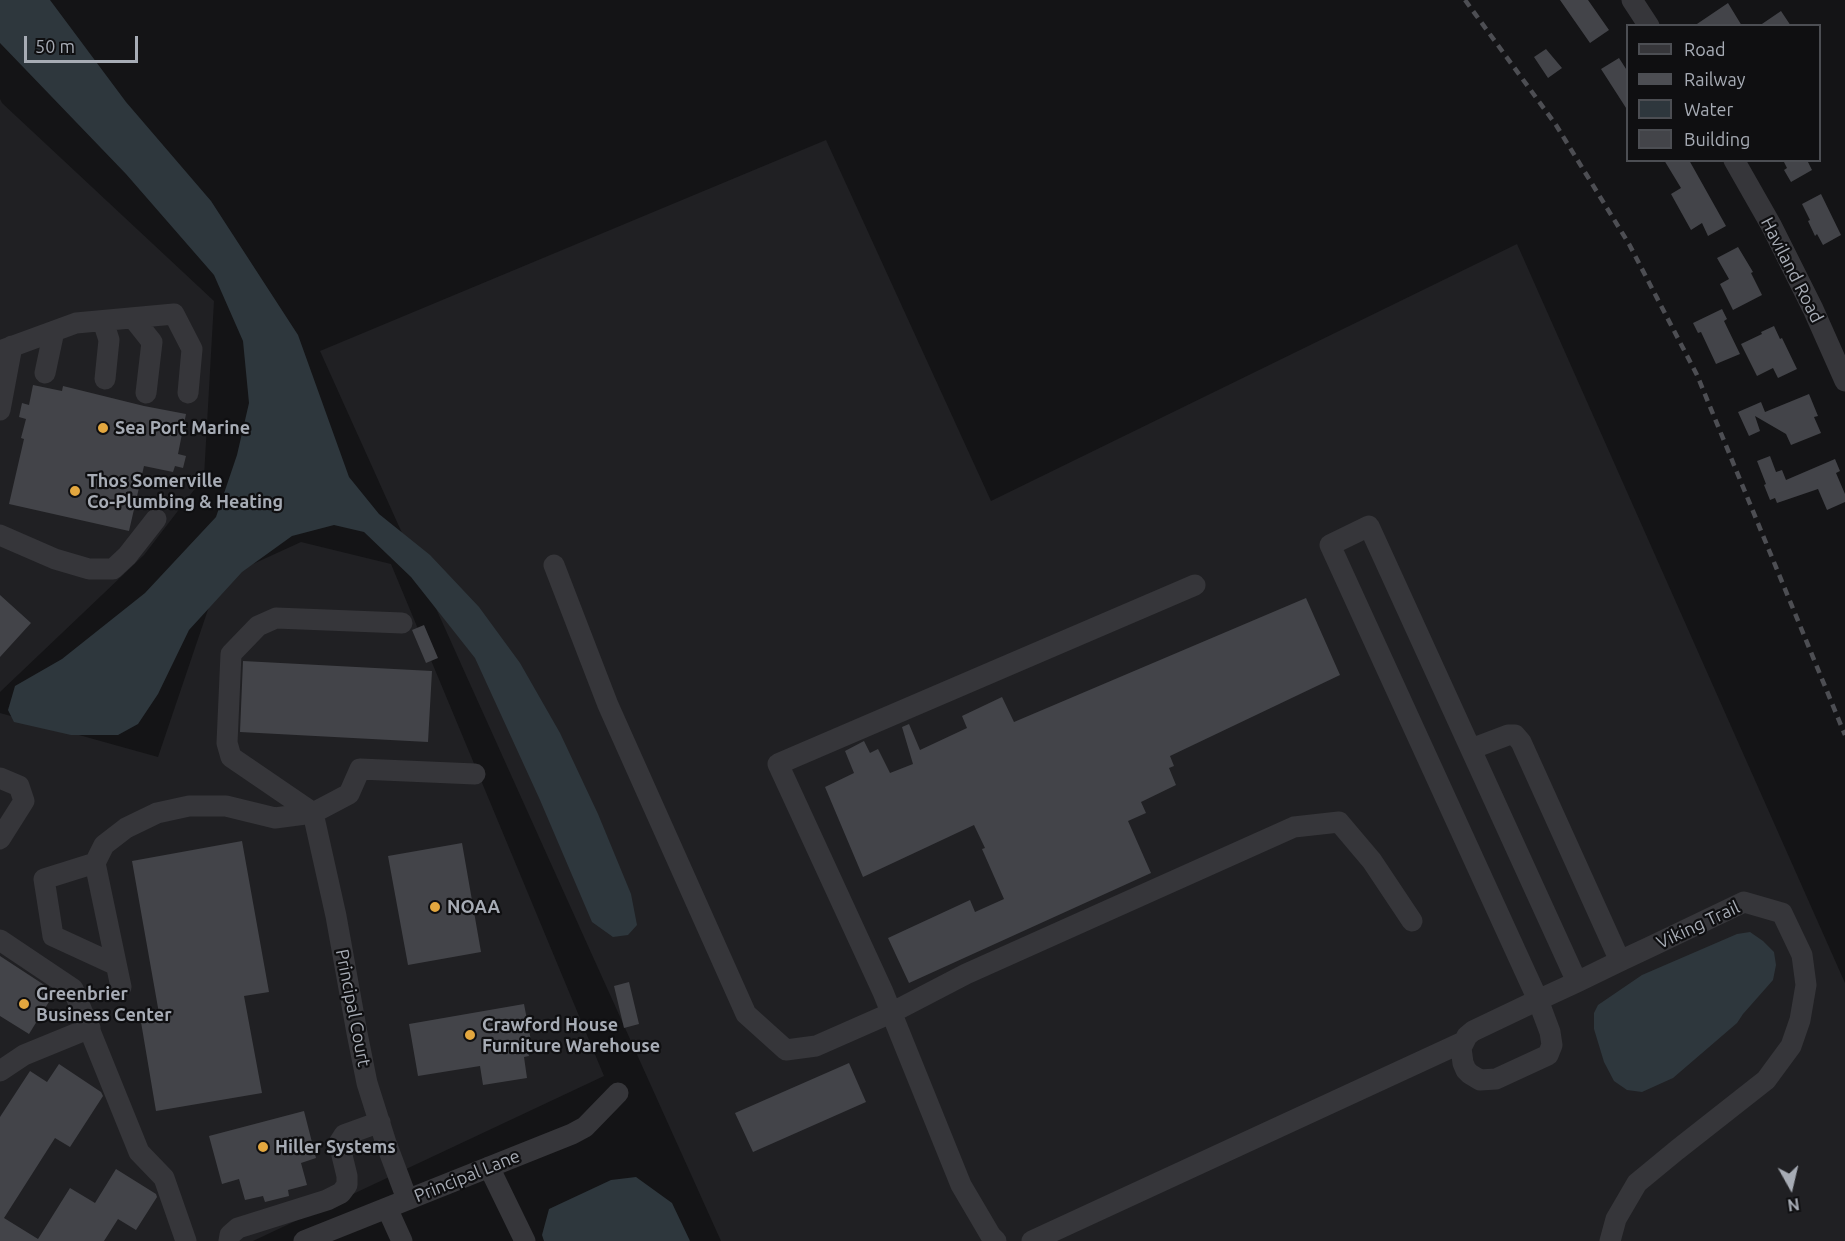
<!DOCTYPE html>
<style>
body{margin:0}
#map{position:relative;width:1845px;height:1241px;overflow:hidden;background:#141416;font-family:Ubuntu,sans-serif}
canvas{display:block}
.legend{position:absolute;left:1626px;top:24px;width:195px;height:138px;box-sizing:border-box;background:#0f0f11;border:2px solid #4c4e53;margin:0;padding:8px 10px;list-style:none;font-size:18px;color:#a7acb5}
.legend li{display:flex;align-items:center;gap:12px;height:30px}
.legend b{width:30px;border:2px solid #4c4e53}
.north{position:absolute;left:1761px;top:1157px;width:60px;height:60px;-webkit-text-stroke:4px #0f0f11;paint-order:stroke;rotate:172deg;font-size:16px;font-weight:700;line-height:24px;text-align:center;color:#a7acb5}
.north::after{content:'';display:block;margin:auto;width:21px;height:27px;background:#a7acb5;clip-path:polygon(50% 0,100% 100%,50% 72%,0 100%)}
.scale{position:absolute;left:24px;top:36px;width:114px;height:27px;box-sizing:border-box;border:3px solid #a7acb5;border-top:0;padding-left:8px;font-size:18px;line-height:21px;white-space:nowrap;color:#a7acb5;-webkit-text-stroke:4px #0f0f11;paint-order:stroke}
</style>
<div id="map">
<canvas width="1845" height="1241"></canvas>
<ul class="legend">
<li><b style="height:8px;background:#36363a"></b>Road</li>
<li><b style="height:8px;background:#4d4e53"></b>Railway</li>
<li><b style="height:16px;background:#2e373d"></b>Water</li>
<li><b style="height:16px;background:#434449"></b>Building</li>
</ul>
<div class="north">N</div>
<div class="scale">50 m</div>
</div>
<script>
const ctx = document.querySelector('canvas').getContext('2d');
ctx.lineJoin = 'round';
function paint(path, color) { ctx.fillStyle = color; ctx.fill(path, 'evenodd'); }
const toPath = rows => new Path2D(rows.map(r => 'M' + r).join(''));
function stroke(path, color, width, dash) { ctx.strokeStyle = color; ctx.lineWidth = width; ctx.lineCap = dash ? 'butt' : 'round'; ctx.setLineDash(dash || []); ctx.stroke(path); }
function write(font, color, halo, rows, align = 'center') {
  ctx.font = font + ' Ubuntu,sans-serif'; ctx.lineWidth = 4.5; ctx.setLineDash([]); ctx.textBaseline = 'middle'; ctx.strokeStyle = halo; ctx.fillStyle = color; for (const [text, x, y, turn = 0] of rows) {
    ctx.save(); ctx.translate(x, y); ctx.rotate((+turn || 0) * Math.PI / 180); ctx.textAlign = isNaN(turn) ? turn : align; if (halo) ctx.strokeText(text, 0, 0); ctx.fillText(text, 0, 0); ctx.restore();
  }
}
const built = toPath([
 [0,99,2,103,214,301,204,477,144,555,0,692],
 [826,140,991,501,1517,244,1845,983,1845,1241,721,1241,320,351],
 [301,542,391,564,604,1076,253,1241,0,1241,0,713,158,757,218,580]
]);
const water = toPath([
 [0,0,50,0,126,102,211,201,298,335,349,477,379,514,430,555,479,607,520,663,560,733,598,814,631,894,637,925,628,935,613,937,592,922,540,800,475,658,411,577,364,532,334,525,292,536,242,572,189,630,158,694,138,724,118,735,71,735,14,722,8,710,15,686,62,659,145,593,216,517,237,455,249,403,243,341,214,275,126,174,0,43],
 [1750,932,1763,941,1774,952,1776,965,1773,980,1743,1014,1737,1023,1673,1078,1642,1092,1627,1090,1614,1081,1604,1062,1594,1029,1594,1013,1598,1005,1642,975,1737,934],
 [636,1177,672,1203,690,1241,544,1241,542,1235,549,1209,611,1180]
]);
const building = toPath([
 [1560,0,1588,0,1609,30,1590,43],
 [1728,3,1742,26,1694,26],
 [1781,11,1791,26,1759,26],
 [1546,49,1562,68,1548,78,1534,57],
 [1619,58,1628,72,1628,111,1601,69],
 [1664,160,1689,160,1726,226,1708,236,1702,223,1691,230,1671,194,1681,188],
 [1783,160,1807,160,1812,170,1791,182,1784,170,1787,168],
 [1821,194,1841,235,1823,245,1817,234,1815,236,1808,221,1810,220,1802,204],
 [1738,247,1753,272,1751,273,1762,295,1733,310,1720,284,1729,279,1717,258],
 [1722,309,1727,319,1724,321,1740,354,1716,364,1701,332,1698,333,1693,323],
 [1774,326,1780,339,1782,338,1797,369,1778,378,1773,368,1757,376,1741,344,1762,334,1761,332],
 [33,385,62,391,63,386,144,406,186,414,178,454,186,456,183,468,175,466,173,472,144,466,129,531,9,504,24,439,21,438,26,419,19,417,22,403,29,405],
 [1809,394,1818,416,1814,417,1821,433,1791,445,1786,434,1755,416,1760,431,1749,436,1738,412,1761,402,1765,412],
 [1770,456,1776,472,1782,470,1786,480,1835,459,1840,471,1836,473,1845,494,1845,502,1827,510,1818,489,1777,503,1775,498,1770,500,1764,485,1766,484,1757,461],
 [0,595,31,623,0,657],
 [1306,598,1340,675,1170,756,1174,766,1169,768,1176,785,1141,802,1146,813,1128,821,1151,873,909,983,888,938,970,900,975,912,1004,899,982,849,985,848,974,825,863,877,825,787,854,773,845,751,864,741,870,753,878,749,890,773,913,764,902,727,909,724,920,750,967,728,962,716,1002,697,1014,722],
 [424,625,438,658,426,663,412,630],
 [243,661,432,671,428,742,240,732],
 [242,841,269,992,244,996,262,1093,156,1111,141,1022,160,1019,132,861],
 [462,843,481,952,408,965,388,856],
 [0,956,55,992,29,1034,0,1016],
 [629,982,639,1024,624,1028,614,986],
 [524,1004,532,1046,527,1047,529,1056,524,1057,527,1078,483,1085,480,1066,418,1076,409,1024],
 [849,1063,866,1102,753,1152,735,1113],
 [59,1064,101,1092,103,1096,70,1147,55,1138,4,1218,38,1239,70,1188,95,1203,116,1169,156,1194,157,1197,136,1230,118,1219,104,1241,0,1241,0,1117,30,1071,47,1082],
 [304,1111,316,1158,301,1163,307,1185,288,1190,289,1196,265,1202,263,1196,245,1200,239,1179,222,1184,209,1136]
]);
const minor = toPath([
 [1632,0,1649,26],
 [1734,160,1771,225,1813,309,1845,381],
 [133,318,152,342,146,393],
 [103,321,109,340,105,379],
 [0,351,76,323,174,314,192,349,188,393],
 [45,373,54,331],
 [0,410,12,346],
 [0,535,55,559,89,569,113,569,127,556,156,519],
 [554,565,608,705,746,1014,786,1050,816,1046,891,1013,966,974,1294,827,1339,822,1372,861,1412,921],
 [1471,749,1508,735,1515,735,1521,742,1620,961],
 [0,778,19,786,24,801,0,839],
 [313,813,336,916,357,1033,367,1083,386,1143,407,1199],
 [313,813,231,757,227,743,231,654,258,626,276,618,402,623],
 [95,863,44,879,53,936,116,965],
 [0,940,73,989,139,1152,164,1178,186,1241],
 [1577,982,1369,526,1330,545,1538,1000,1550,1032,1552,1045,1548,1055,1496,1079,1480,1080,1470,1074,1466,1070,1463,1063,1461,1048,1467,1036,1473,1031,1538,1000,1577,982,1620,961,1652,946,1744,902,1782,913,1802,955,1806,985,1800,1020,1791,1046,1766,1080,1677,1150,1637,1183,1616,1219,1610,1241],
 [121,987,95,863,104,845,126,828,157,813,189,806,226,806,275,818,313,813,349,794,360,769,475,774],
 [0,1071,24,1055,90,1028],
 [489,1167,525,1241],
 [387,1208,402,1241],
 [229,1241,230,1235,238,1228,327,1200,341,1193,347,1185,347,1176,339,1143,344,1135,380,1122],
 [304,1241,572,1134,585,1127,618,1093],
 [996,1241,991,1236,961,1185,883,992,778,764,1195,585],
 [1032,1241,1463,1042]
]);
const rail = toPath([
 [1465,0,1556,125,1629,244,1697,375,1845,735]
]);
const markers = [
 [103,428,6,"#e3a73f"],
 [75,491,6,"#e3a73f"],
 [435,907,6,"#e3a73f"],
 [24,1004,6,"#e3a73f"],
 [470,1035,6,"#e3a73f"],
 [263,1147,6,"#e3a73f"]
];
const streetNames = [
 ["Haviland Road",1792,270,63],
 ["Viking Trail",1698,925,-25],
 ["Principal Court",353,1008,79],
 ["Principal Lane",467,1176,-22]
];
const poiNames = [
 ["Sea Port Marine",115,428],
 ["Thos Somerville",87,481],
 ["Co-Plumbing & Heating",87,502],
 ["NOAA",447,907],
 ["Greenbrier",36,994],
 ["Business Center",36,1015],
 ["Crawford House",482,1025],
 ["Furniture Warehouse",482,1046],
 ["Hiller Systems",275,1147]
];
paint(built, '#202023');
paint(water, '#2e373d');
paint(building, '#434449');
stroke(minor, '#36363a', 21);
stroke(rail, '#4d4e53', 4.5, [8, 6]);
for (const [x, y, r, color] of markers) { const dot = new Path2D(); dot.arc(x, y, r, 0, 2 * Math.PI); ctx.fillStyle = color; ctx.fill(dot); stroke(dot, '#0f0f11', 2); }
write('18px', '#a7acb5', '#0f0f11', streetNames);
write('bold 18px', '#a7acb5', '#0f0f11', poiNames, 'left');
</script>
